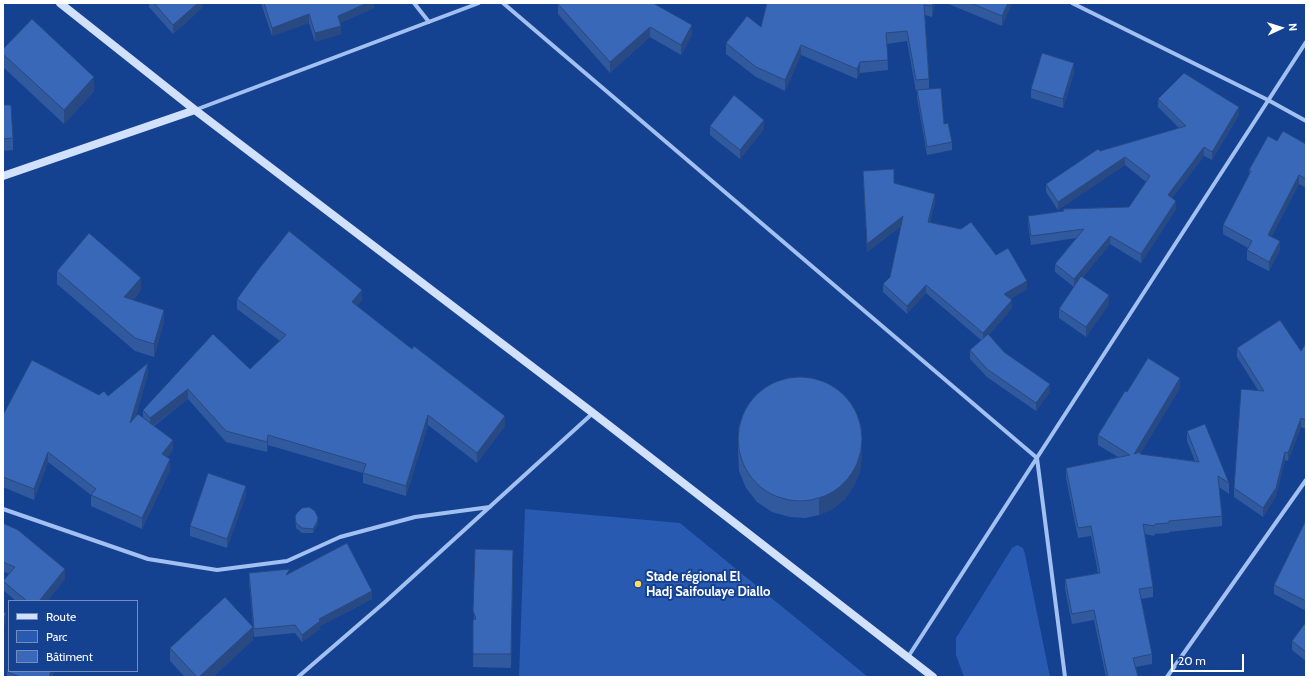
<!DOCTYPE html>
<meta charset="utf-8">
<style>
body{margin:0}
#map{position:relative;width:1309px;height:680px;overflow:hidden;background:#154191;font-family:Cabin,sans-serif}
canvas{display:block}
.frame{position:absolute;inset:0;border:4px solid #fff;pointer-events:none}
.legend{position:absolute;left:8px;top:600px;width:130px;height:72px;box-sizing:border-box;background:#154191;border:1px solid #738dbd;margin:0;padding:5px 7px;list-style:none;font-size:12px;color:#fff}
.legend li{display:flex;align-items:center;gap:8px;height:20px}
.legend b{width:20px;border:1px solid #738dbd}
.north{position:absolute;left:1261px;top:8px;width:40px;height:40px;-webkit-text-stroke:3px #154191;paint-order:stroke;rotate:86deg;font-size:11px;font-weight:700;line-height:16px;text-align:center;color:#fff}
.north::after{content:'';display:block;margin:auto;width:14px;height:18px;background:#fff;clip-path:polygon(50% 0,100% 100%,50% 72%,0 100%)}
.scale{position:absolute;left:1171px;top:654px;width:73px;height:18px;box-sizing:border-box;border:2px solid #fff;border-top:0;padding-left:5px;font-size:12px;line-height:14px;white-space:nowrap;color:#fff;-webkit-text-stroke:3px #154191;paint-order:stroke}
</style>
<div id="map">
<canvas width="1309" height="680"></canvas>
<div class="frame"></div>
<ul class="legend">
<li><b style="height:5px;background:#d1e0fb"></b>Route</li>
<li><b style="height:11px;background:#275ab0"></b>Parc</li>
<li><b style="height:11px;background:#3968b8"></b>Bâtiment</li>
</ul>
<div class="north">N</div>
<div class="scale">20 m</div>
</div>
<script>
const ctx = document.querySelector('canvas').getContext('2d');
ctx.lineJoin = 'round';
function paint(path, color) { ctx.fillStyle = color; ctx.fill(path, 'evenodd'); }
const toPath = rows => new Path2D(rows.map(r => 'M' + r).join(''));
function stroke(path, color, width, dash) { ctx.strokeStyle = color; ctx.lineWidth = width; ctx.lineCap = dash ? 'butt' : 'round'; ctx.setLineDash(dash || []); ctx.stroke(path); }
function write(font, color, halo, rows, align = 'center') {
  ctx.font = font + ' Cabin,sans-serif'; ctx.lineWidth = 4; ctx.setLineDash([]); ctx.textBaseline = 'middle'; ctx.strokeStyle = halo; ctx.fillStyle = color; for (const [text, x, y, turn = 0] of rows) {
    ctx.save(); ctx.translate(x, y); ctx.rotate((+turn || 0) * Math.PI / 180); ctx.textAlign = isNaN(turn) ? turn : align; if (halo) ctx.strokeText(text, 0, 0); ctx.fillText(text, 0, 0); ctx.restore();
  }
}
const green = toPath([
 [525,509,680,523,868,677,519,677],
 [1017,545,1023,548,1025,554,1050,677,964,677,956,655,956,638,1012,548]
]);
const street = toPath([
 [414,3,429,22],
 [503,3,1037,458,1065,677],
 [1072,3,1268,100,1306,121],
 [195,110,479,3],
 [3,509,148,559,217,570,287,561,340,537,415,517,490,507],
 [908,657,1306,42],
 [298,677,385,602,593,413],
 [1167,677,1306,480]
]);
const secondary = toPath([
 [60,3,195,110,593,413,933,677],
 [3,176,195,110]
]);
const wall = toPath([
 [149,3,203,3,203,7,173,34,149,7],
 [261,3,374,3,374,8,340,23,341,34,315,42,309,23,272,36],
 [767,3,935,3,932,17,925,15,929,79,929,89,952,142,952,150,927,155,917,98,917,91,916,91,907,41,887,44,888,70,860,73,857,79,801,55,785,91,756,77,726,54,726,43,761,27],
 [946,3,1012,3,1002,26],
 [558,4,692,35,681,55,650,37,610,73,558,14],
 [3,49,94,91,64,124,3,67],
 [1074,73,1063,108,1031,98,1031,89],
 [1158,99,1239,115,1212,160,1204,156,1172,198,1176,209,1141,263,1110,244,1083,277,1109,304,1086,337,1059,318,1059,309,1074,287,1055,272,1055,264,1076,238,1031,245,1028,224,1028,216,1063,211,1063,209,1129,207,1146,182,1125,165,1058,210,1046,192,1046,184,1100,151,1179,128,1158,107],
 [3,105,13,138,13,150,3,151],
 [710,126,764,129,740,159,710,135],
 [1277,141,1306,144,1306,188,1299,184,1271,237,1280,250,1269,271,1247,260,1247,250,1248,248,1223,234,1223,225,1249,175,1249,170],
 [863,171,894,183,935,202,930,223,996,255,1027,289,1010,299,1012,308,989,335,1004,352,1050,392,1036,411,987,377,970,359,970,350,981,340,926,293,907,314,883,292,883,284,890,277,901,226,867,252],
 [57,271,141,290,133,300,164,322,154,357,135,351,57,284],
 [237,299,362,300,357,306,505,426,477,463,428,425,406,496,363,483,363,473,268,445,267,452,226,442,188,399,154,426,173,450,167,457,170,470,142,529,91,506,91,495,48,462,34,500,3,487,3,415,99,395,108,396,148,374,135,418,143,417,143,410,213,334,250,369,280,341,237,309],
 [1306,343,1306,429,1301,427,1288,461,1285,460,1276,496,1263,517,1234,497,1234,488,1258,390,1237,357,1237,348,1301,351],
 [1180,388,1140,454,1195,461,1187,441,1187,431,1229,483,1229,494,1219,487,1222,516,1222,526,1169,532,1169,533,1155,534,1154,536,1145,534,1153,587,1153,597,1141,599,1152,654,1152,664,1136,667,1138,677,1106,677,1094,620,1072,624,1065,589,1065,579,1098,573,1091,536,1078,538,1066,478,1066,468,1118,457,1098,445,1098,435,1127,392],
 [738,436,862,455,860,472,854,486,845,499,833,509,819,515,805,518,790,517,772,512,757,502,746,488,739,471,738,452],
 [246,495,227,548,190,536,190,526],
 [295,516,318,523,317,526,313,533,302,533,296,528],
 [1306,520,1306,611,1274,594,1274,585],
 [3,523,65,579,47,601,16,601,3,590,3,581,9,574,3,571],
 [475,549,513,563,511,668,473,667],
 [249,573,290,574,372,599,320,626,320,629,302,642,295,633,254,637,253,627,253,640,213,677,185,677,170,661,170,648,253,627,249,581],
 [1306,622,1306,661,1292,650,1292,641],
 [54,671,52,677,7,677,7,672]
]);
const shadedWall = toPath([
 [198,3,203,3,203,7,173,34,173,25],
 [367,3,374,3,374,8,338,24,338,16],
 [933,3,935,3,932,17,932,6],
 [1008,3,1012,3,1002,26,1002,16],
 [309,14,309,23,272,36,272,28],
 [692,25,692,35,681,55,681,45],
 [341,26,341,34,315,42,315,33],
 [650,27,650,37,610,73,610,62],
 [801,45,801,55,785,91,785,80],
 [860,62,860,73,857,79,857,69],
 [1074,63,1074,73,1063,108,1063,99],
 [94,77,94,91,64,124,64,110],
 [1239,107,1239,115,1212,160,1212,152],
 [764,120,764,129,740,159,740,150],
 [1204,147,1204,156,1168,203,1168,195],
 [1125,157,1125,165,1058,210,1058,202],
 [1299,175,1299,184,1268,244,1268,235],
 [935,194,935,202,928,231,928,222],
 [1176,201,1176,209,1141,263,1141,254],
 [903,216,903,225,867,252,867,244],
 [1110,236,1110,244,1074,288,1074,279],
 [1280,241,1280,250,1269,271,1269,262],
 [141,278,141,290,124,310,124,297],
 [1027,281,1027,289,1004,302,1004,294],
 [926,285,926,293,907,314,907,306],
 [362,290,362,300,352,313,352,302],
 [1109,295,1109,304,1086,337,1086,327],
 [1012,300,1012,308,983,342,983,333],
 [164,310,164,322,154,357,154,344],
 [148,363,148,374,130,433,130,423],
 [1180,378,1180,388,1140,454,1134,454],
 [1050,384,1050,392,1036,411,1036,403],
 [188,389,188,399,150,428,150,418],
 [428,415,428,425,406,496,406,486],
 [505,416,505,426,477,463,477,453],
 [1301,418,1301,427,1288,461,1288,453],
 [268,435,268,445,267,452,267,442],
 [862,438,862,455,860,472,854,486,845,499,833,509,819,515,819,499],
 [173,440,173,450,162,465,162,454],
 [48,452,48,462,34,500,34,489],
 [1285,452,1285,460,1276,496,1263,517,1263,508],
 [170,459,170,470,142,529,142,518],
 [246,486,246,495,227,548,227,539],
 [318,518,317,526,313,533,313,529],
 [65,569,65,579,47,601,39,601],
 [372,591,372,599,320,626,320,629,302,642,302,635,319,619],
 [6,613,6,622,3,632,3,622],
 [253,627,253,640,213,677,199,677],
 [51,671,54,671,52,677,49,677]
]);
const building = toPath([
 [154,3,198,3,173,25,154,3],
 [264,3,367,3,338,16,341,26,315,33,309,14,272,28,264,3],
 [559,3,653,3,692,25,681,45,650,27,610,62,558,4,559,3],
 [767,3,933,3,932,6,924,5,929,79,916,80,907,31,886,33,888,60,860,62,857,69,801,45,785,80,756,67,726,43,747,16,761,27,767,3],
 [971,3,1008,3,1002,16,971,3],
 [32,19,94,77,64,110,3,54,3,49,32,19],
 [1042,53,1074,63,1063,99,1031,89,1042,53],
 [1184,73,1239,107,1212,152,1204,147,1168,195,1176,201,1141,254,1110,236,1074,279,1055,264,1084,229,1031,236,1028,216,1064,211,1063,209,1129,207,1150,176,1125,157,1058,202,1046,184,1098,149,1100,151,1186,126,1158,99,1184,73],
 [941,88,944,124,948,123,952,142,927,147,917,90,941,88],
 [734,95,764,120,740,150,710,126,734,95],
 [3,105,11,105,13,138,3,139,3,105],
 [1283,131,1306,144,1306,179,1299,175,1268,235,1280,241,1269,262,1247,250,1252,241,1223,225,1251,171,1249,170,1268,136,1277,141,1283,131],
 [894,169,894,183,935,194,928,222,961,229,971,222,996,255,1008,248,1027,281,1004,294,1012,300,983,333,926,285,907,306,883,284,890,277,903,216,867,244,863,171,894,169],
 [289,231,362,290,352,302,412,349,414,346,505,416,477,453,428,415,406,486,363,473,366,464,268,435,267,442,226,431,188,389,150,418,143,410,213,334,250,369,286,335,237,299,258,270,289,231],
 [89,233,141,278,124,297,164,310,154,344,135,338,57,271,89,233],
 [1081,276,1109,295,1086,327,1059,309,1081,276],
 [1280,320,1301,351,1306,343,1306,420,1301,418,1288,453,1285,452,1276,488,1263,508,1234,488,1241,389,1264,391,1237,348,1280,320],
 [988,334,1004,352,1050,384,1036,403,987,369,970,350,988,334],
 [1148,358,1180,378,1134,454,1140,452,1140,454,1199,462,1187,431,1205,424,1229,483,1218,476,1222,516,1169,521,1169,523,1155,524,1154,526,1143,524,1153,587,1139,589,1152,654,1133,658,1138,677,1108,677,1105,663,1094,610,1072,614,1065,579,1100,573,1091,526,1078,528,1066,468,1130,455,1098,435,1125,391,1127,392,1148,358],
 [32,360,99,395,104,391,108,396,148,363,130,423,138,414,173,440,162,454,170,459,142,518,91,495,96,489,48,452,34,489,3,477,3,415,32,360],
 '738 439a62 62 0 1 1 124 0a62 62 0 1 1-124 0Z',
 [208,473,246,486,227,539,190,526,208,473],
 [309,507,315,511,318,518,317,522,313,529,302,528,296,523,295,516,297,513,302,508,309,507],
 [1306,520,1306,601,1274,585,1306,520],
 [3,523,18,530,65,569,39,601,27,601,3,581,15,567,3,562,3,523],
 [347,543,372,591,319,619,320,621,302,635,295,625,254,629,249,573,290,569,286,575,347,543],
 [475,549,513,550,511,654,473,654,473,620,476,619,473,611,475,549],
 [225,597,253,627,199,677,197,677,170,648,225,597],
 [3,612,6,613,3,622,3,612],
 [1306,622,1306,652,1292,641,1306,622],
 [9,667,9,671,51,671,49,677,21,677,7,672,9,667]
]);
const markers = [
 [638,584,4,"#ffde62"]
];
const poiNames = [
 ["Stade régional El",646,577],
 ["Hadj Saifoulaye Diallo",646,592]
];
paint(green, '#275ab0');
stroke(street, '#a2c0f1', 4);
stroke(secondary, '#d1e0fb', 8);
paint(wall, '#31599e');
paint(shadedWall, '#284981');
paint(building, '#3968b8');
stroke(building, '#284981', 1);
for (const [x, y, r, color] of markers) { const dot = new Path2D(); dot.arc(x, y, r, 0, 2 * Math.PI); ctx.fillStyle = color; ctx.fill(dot); stroke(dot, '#154191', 1.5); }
write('bold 13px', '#fff', '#154191', poiNames, 'left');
</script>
